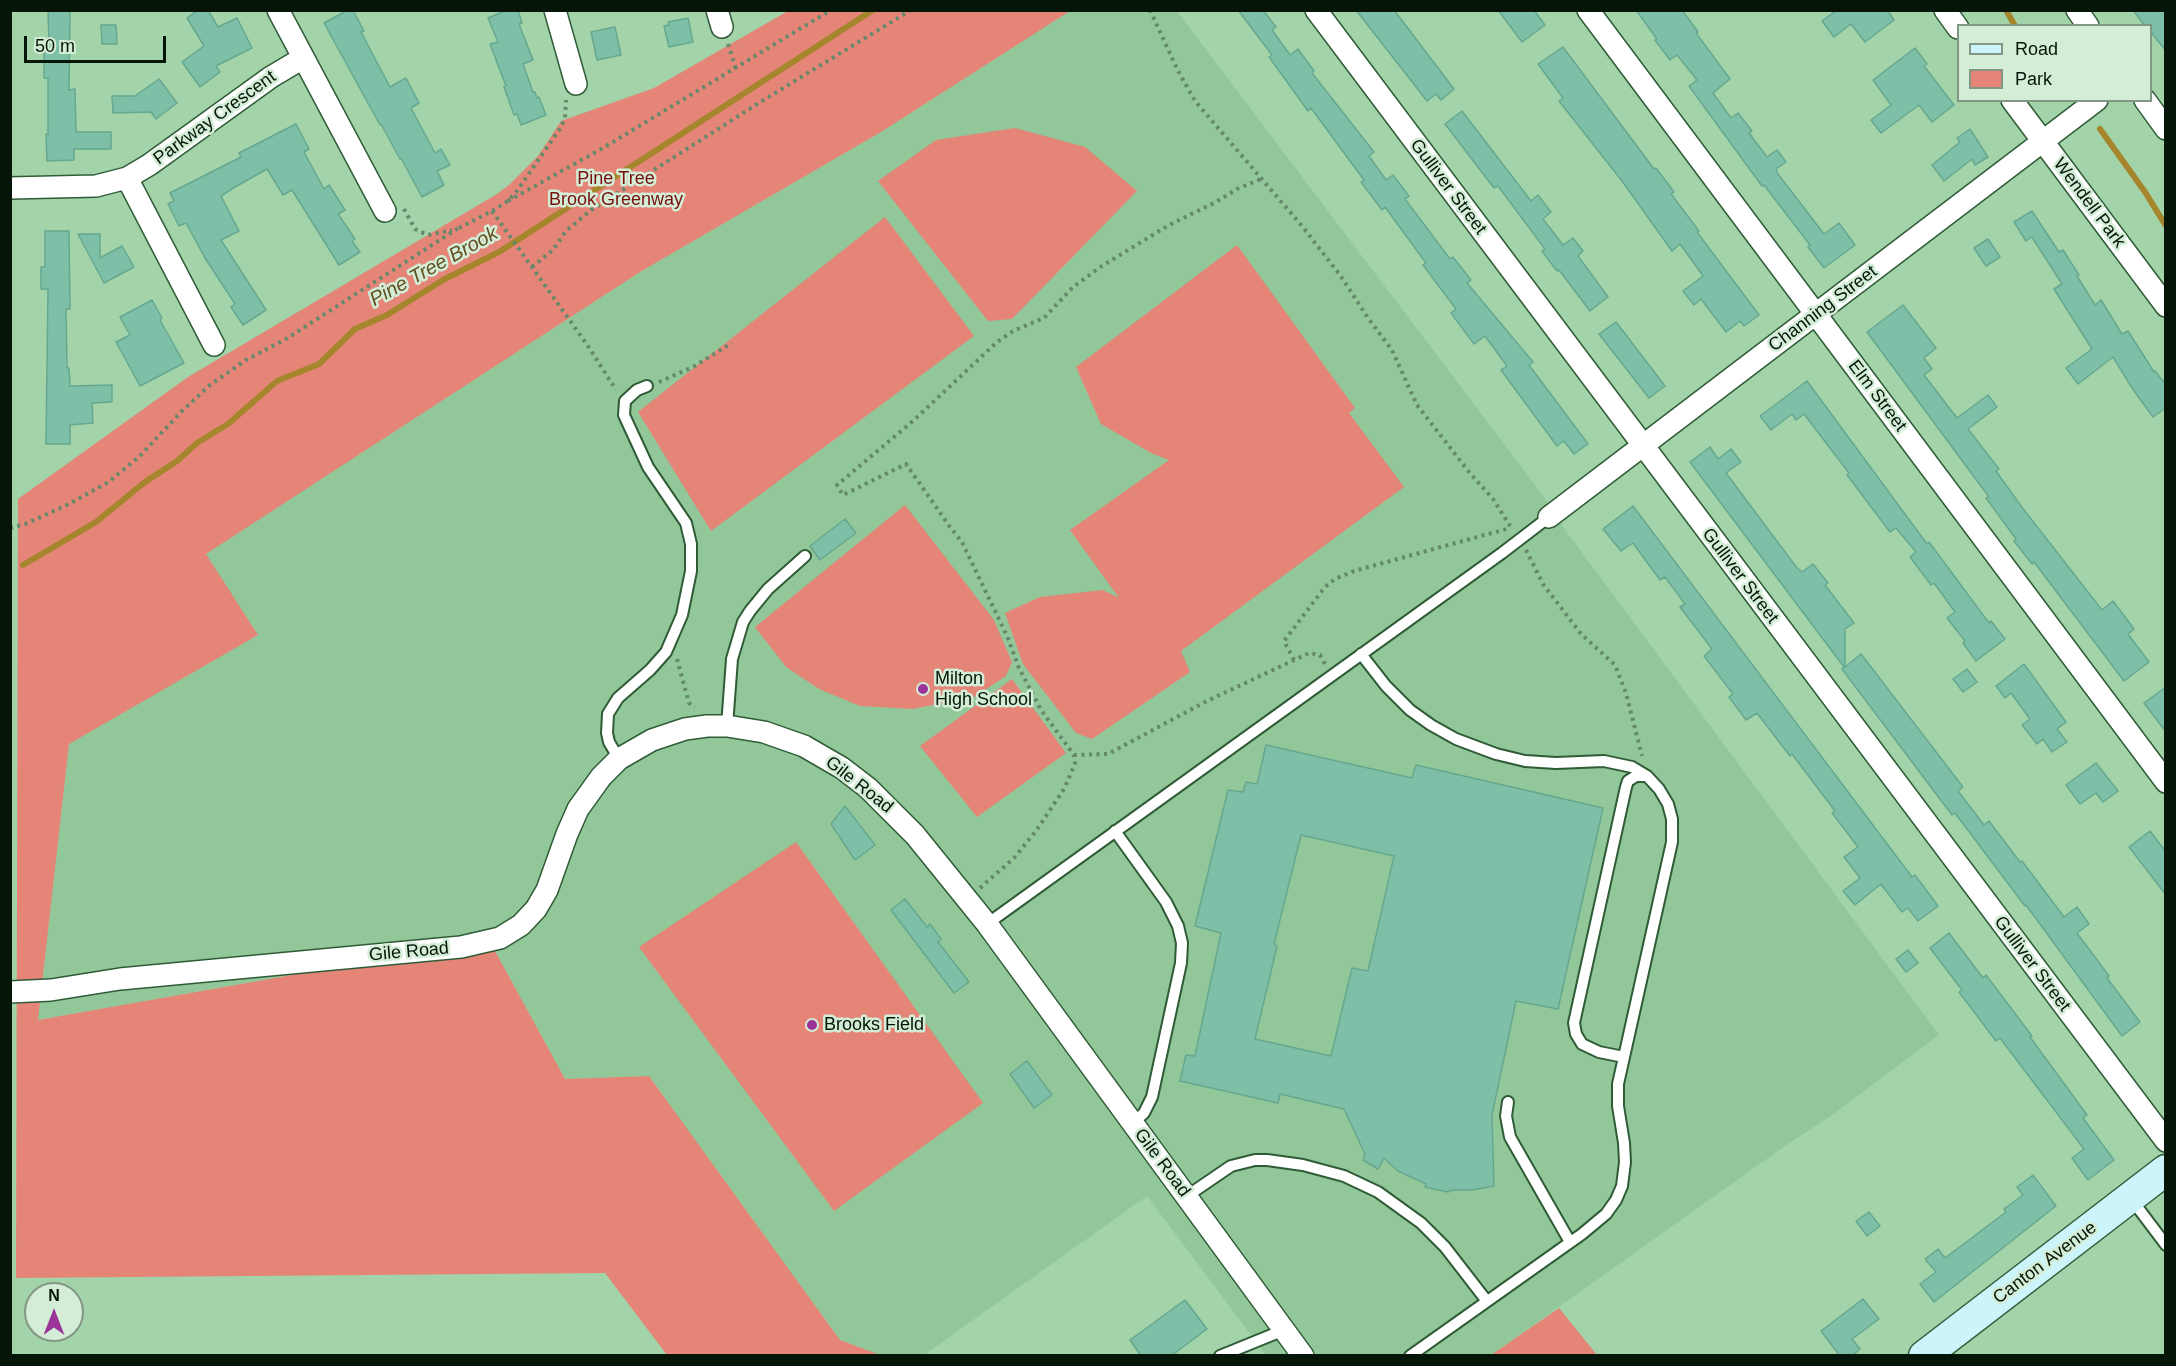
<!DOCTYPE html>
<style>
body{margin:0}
#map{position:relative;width:2176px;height:1366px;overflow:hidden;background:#a2d3a9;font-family:Arial,sans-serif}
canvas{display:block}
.frame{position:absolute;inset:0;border:12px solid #051608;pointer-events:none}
.legend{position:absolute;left:1957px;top:24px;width:195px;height:78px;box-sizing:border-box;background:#d4edd7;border:2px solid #819784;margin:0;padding:8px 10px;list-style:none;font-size:18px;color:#051608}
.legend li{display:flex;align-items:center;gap:12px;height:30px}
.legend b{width:30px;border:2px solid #819784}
.north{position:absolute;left:24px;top:1282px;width:60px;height:60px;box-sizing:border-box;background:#d4edd7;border:2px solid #819784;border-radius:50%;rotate:0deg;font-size:16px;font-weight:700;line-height:24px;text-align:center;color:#051608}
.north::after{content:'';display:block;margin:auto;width:21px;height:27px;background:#9a3498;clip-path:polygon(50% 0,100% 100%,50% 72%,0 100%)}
.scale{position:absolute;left:24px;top:36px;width:142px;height:27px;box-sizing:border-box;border:3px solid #051608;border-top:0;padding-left:8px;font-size:18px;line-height:21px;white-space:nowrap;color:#051608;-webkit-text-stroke:4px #d4edd7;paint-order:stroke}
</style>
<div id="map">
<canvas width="2176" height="1366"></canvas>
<div class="frame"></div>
<ul class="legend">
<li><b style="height:8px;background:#ccf5fb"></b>Road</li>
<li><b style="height:16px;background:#e58578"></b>Park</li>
</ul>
<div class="north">N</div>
<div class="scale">50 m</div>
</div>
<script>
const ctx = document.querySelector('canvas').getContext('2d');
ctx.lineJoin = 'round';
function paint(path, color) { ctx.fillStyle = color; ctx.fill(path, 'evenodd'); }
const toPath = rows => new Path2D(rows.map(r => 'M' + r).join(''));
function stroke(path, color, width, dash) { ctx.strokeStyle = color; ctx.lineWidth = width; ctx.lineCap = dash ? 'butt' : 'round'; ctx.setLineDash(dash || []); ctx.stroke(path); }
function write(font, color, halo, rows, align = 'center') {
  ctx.font = font + ' Arial,sans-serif'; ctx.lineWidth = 5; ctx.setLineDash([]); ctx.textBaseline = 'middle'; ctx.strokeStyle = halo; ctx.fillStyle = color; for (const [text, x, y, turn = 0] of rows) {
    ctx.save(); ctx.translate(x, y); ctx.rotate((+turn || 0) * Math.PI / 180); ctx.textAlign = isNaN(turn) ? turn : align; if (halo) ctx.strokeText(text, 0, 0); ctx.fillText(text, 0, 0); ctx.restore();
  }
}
const built = toPath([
 [1176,10,1544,497,1566,531,1939,1035,1835,1113,1785,1146,1491,1355,1266,1355,1147,1196,924,1355,880,1356,840,1340,649,1076,565,1079,489,940,38,1020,69,743,257,635,205,554,640,272,881,132,1070,11]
]);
const green = toPath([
 [788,11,1070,11,881,132,640,272,206,554,258,635,69,744,38,1020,489,940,565,1079,649,1076,840,1340,880,1355,667,1355,605,1273,16,1278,18,499,188,377,497,194,509,185,538,156,561,121,654,88],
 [1015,128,1085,147,1137,191,1012,319,988,321,878,181,936,140],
 [885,217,974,336,711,531,638,412],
 [1237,245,1355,408,1349,413,1404,487,1181,651,1190,672,1092,739,1076,733,1023,664,1005,613,1040,597,1103,590,1119,598,1070,530,1169,460,1151,453,1101,424,1076,367],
 [905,505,994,620,1012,662,1006,676,974,697,913,709,860,706,819,689,786,667,755,627],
 [1012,679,1066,753,977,817,920,746],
 [796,842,983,1103,834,1211,639,947],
 [1559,1308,1597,1355,1491,1355]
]);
const stream = toPath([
 [2006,10,2015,26],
 [2100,129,2145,192,2166,226],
 [23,565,96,522,145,482,177,461,197,443,228,424,277,381,319,364,355,329,387,315,443,280,499,252,873,10]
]);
const building = toPath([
 [48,10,70,10,69,90,75,89,76,132,111,132,111,149,74,149,74,160,47,161,46,134,48,134,48,78,44,78,44,44,49,44,48,10],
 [198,10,208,10,218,27,237,18,252,48,216,66,220,72,200,87,182,62,204,46,187,18,198,10],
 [348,10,353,10,364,31,361,32,390,87,406,78,419,103,411,108,435,153,441,149,450,165,437,171,444,185,422,197,401,158,400,159,381,124,380,125,324,23,348,10],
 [507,10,518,10,522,23,519,24,533,60,523,64,533,92,535,92,537,98,539,97,546,115,521,125,517,114,514,115,504,87,506,86,490,44,498,42,488,18,507,10],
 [1238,10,1263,10,1276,27,1272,30,1290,55,1298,49,1314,71,1312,73,1374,152,1369,156,1386,180,1393,175,1409,196,1405,199,1450,259,1453,257,1471,280,1467,283,1533,362,1529,365,1588,444,1574,454,1564,441,1557,446,1501,370,1507,366,1485,336,1474,344,1451,313,1456,309,1423,265,1426,263,1385,207,1382,210,1361,182,1364,180,1336,142,1311,108,1308,111,1269,57,1272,55,1238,10],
 [1356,10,1394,10,1454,89,1441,100,1436,94,1427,101,1356,10],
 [1498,10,1534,10,1545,25,1522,42,1498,10],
 [1636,10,1682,10,1698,32,1696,33,1730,79,1713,93,1731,118,1738,113,1752,131,1749,133,1767,157,1777,150,1786,162,1776,169,1778,174,1824,234,1839,223,1855,245,1824,268,1808,247,1810,245,1764,185,1762,186,1689,86,1697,80,1677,55,1670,60,1655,40,1657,39,1636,10],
 [1837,10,1887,10,1894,20,1865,42,1851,24,1834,37,1822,21,1837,10],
 [2133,10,2166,10,2166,51,2151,32,2151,26,2145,26,2133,10],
 [688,18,693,42,669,47,664,26,669,25,668,22,688,18],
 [101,25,116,25,117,44,102,44,101,25],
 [615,27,621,55,597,60,591,32,615,27],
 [1563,47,1654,169,1656,168,1674,192,1671,194,1699,231,1697,232,1759,315,1744,326,1740,321,1726,332,1701,299,1694,305,1683,291,1703,276,1680,244,1672,251,1622,181,1559,101,1563,98,1538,64,1563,47],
 [1915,48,1927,64,1924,66,1954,105,1932,122,1919,105,1881,133,1871,120,1891,105,1873,80,1915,48],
 [159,79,177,103,156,119,151,112,113,113,112,96,135,96,159,79],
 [1462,111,1531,201,1538,195,1551,212,1543,219,1563,245,1573,238,1583,251,1578,256,1608,297,1590,311,1559,270,1557,271,1542,251,1545,249,1498,186,1494,188,1445,124,1462,111],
 [296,124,309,149,304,152,324,189,329,185,345,210,338,214,355,239,352,241,360,252,339,265,292,190,283,195,267,169,235,187,221,196,239,231,221,240,266,310,243,325,231,307,235,304,205,258,186,223,179,226,168,204,174,201,170,193,241,157,239,153,296,124],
 [1970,129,1988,157,1975,165,1972,159,1944,181,1932,165,1960,142,1957,138,1970,129],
 [2032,211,2059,252,2063,250,2079,275,2077,276,2095,305,2101,300,2122,334,2128,331,2154,372,2155,371,2166,385,2166,408,2153,417,2132,388,2113,357,2078,384,2066,368,2092,349,2054,289,2062,284,2032,237,2026,241,2014,222,2032,211],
 [45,231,69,231,70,309,66,309,67,368,69,368,70,386,112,385,112,402,92,403,93,423,70,425,70,444,46,444,48,289,41,289,41,267,45,267,45,231],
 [78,234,100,234,100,258,122,246,134,267,104,283,78,234],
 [1988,239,2000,257,1986,266,1974,248,1988,239],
 [152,300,162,318,160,320,184,363,140,386,116,342,130,335,120,317,152,300],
 [1903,305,1936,348,1924,358,1932,369,1924,375,1957,418,1988,395,1997,407,1968,429,1999,469,1996,471,2021,506,2102,610,2113,601,2134,629,2128,634,2149,662,2124,681,2034,562,2032,564,2014,541,2016,539,1986,498,1989,497,1867,332,1903,305],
 [1616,322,1665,386,1649,398,1599,334,1616,322],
 [1807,381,1927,544,1929,542,1989,623,1991,621,2005,639,1976,661,1963,643,1965,641,1947,618,1955,612,1934,583,1931,585,1910,557,1916,552,1896,528,1890,532,1847,475,1849,473,1804,414,1796,420,1792,414,1771,430,1760,416,1807,381],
 [1710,447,1718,459,1731,449,1741,462,1726,473,1797,568,1802,572,1813,564,1828,583,1825,585,1854,623,1845,629,1845,667,1861,654,1963,787,1958,791,1984,825,1989,821,2020,862,2022,861,2064,917,2077,907,2089,924,2077,933,2109,976,2107,978,2140,1022,2122,1036,2026,905,2025,906,1955,813,1952,815,1842,669,1844,667,1690,462,1710,447],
 [1633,506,1912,877,1915,875,1938,906,1918,921,1908,908,1902,912,1881,884,1855,905,1843,891,1860,878,1844,857,1858,847,1832,813,1835,811,1792,754,1790,756,1757,713,1746,720,1729,697,1733,694,1704,656,1712,649,1680,607,1685,604,1665,577,1660,580,1633,543,1621,551,1603,529,1633,506],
 [845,519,856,533,820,560,810,546,845,519],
 [2024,664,2066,722,2057,729,2067,742,2052,752,2043,739,2037,744,2022,725,2030,719,2011,693,2005,698,1996,686,2024,664],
 [1967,669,1977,682,1963,692,1953,679,1967,669],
 [2166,687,2166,732,2144,703,2166,687],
 [1266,745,1412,778,1416,765,1603,808,1558,1009,1516,1001,1492,1115,1494,1186,1472,1190,1452,1190,1448,1192,1425,1187,1426,1184,1398,1171,1384,1158,1378,1169,1363,1160,1365,1154,1344,1109,1280,1094,1278,1103,1180,1081,1186,1055,1195,1056,1221,933,1195,926,1228,790,1243,792,1246,782,1257,784,1266,745],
 [1301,835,1394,856,1368,971,1352,968,1331,1056,1255,1039,1277,946,1274,944,1301,835],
 [2096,763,2118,791,2103,802,2096,793,2080,804,2066,785,2096,763],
 [845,806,875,845,855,860,831,824,845,806],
 [2150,831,2166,852,2166,895,2129,847,2150,831],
 [905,899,927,927,930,924,941,939,938,942,969,982,954,993,891,910,905,899],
 [1949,933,1983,978,1986,975,2032,1036,2030,1037,2087,1115,2083,1118,2114,1160,2088,1180,2072,1158,2084,1149,2000,1038,1996,1041,1959,992,1962,990,1930,948,1949,933],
 [1908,950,1918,963,1906,972,1896,959,1908,950],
 [1027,1061,1052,1095,1034,1108,1010,1074,1027,1061],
 [2033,1175,2056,1206,1934,1302,1920,1284,1936,1272,1925,1259,1938,1249,1945,1258,2006,1212,2004,1209,2023,1195,2017,1187,2033,1175],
 [1869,1212,1880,1226,1867,1236,1856,1221,1869,1212],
 [1863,1299,1879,1319,1852,1339,1860,1349,1852,1356,1840,1356,1821,1331,1863,1299],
 [1185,1300,1207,1329,1171,1356,1141,1356,1130,1340,1185,1300]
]);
const path = toPath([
 [1150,10,1177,69,1195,101,1302,226,1340,275,1368,318,1392,350,1417,405,1469,472,1493,499,1512,529],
 [728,44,736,69],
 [508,201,603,148,831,10],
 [404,209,415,229,421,232,428,235,452,230],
 [492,211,588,346,616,390],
 [459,228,492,211,508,201,517,191,561,127,565,118,566,100],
 [532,267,553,250,566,231,591,210,762,101,911,10],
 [659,382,693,367,732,343],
 [10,528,25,524,65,506,107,483,139,457,182,411,210,385,246,360,286,339,460,227],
 [1526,550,1543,584,1581,634,1615,665,1626,693,1642,756],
 [677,659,689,703,695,707],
 [1294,660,1284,641,1325,587,1335,579,1354,571,1510,528],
 [1074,755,1108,754,1207,701,1309,653,1320,655,1325,664],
 [980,888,1014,858,1036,831,1064,789,1075,764,1074,755,1041,710,1019,668,1007,636,962,542,950,527,906,464,843,495,837,485,913,421,997,342,1013,331,1044,318,1073,287,1102,266,1169,225,1216,202,1237,189,1261,179]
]);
const service = toPath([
 [1361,654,1386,686,1410,710,1431,725,1456,739,1496,754,1525,761,1556,763,1604,761,1632,767,1647,776,1659,789,1668,804,1672,819,1672,842,1618,1084,1618,1106,1624,1143,1625,1162,1622,1186,1616,1200,1606,1214,1582,1234,1410,1356],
 [727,726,732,659,743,622,750,611,768,589,805,556],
 [619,759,609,742,607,733,608,714,618,698,650,670,666,652,682,615,691,571,691,544,686,523,648,467,624,415,625,401,637,390,647,386],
 [1115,831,1166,902,1178,926,1182,943,1181,963,1152,1097,1144,1113,1133,1123],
 [987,924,1502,553,1549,517],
 [1624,1057,1599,1052,1582,1044,1576,1034,1574,1023,1626,787,1628,781,1636,776,1647,776],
 [1508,1102,1506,1116,1510,1137,1570,1242],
 [1187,1196,1231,1166,1255,1160,1267,1160,1303,1165,1344,1176,1378,1192,1421,1223,1445,1247,1486,1300],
 [2132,1200,2166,1245],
 [1220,1356,1284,1330]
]);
const minor = toPath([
 [278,10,385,211],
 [555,10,576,84],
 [717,10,722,27],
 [1316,10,2166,1141],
 [1588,10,2166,782],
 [1945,10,1958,28],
 [2077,10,2088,26],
 [2012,100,2166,306],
 [2145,100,2166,129],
 [127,178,214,345],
 [10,188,96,186,127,178,149,165,271,77,303,58],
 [1549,517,2097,100],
 [10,992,51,990,120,979,461,947,500,938,521,925,536,909,547,890,567,834,578,809,601,777,619,759,652,740,685,729,707,726,727,726,764,732,804,746,842,768,868,788,915,835,987,924,1303,1356]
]);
const secondary = toPath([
 [1924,1356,2166,1170]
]);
const markers = [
 [923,689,6,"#9a3498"],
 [812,1025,6,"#9a3498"]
];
const streetNames = [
 ["Parkway Crescent",215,118,-36],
 ["Gulliver Street",1448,187,53],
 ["Wendell Park",2089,203,53],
 ["Channing Street",1823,309,-37],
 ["Elm Street",1877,396,53],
 ["Gulliver Street",1740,576,53],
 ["Gile Road",859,785,38],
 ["Gile Road",409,952,-5],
 ["Gulliver Street",2032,964,53],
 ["Gile Road",1162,1163,53],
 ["Canton Avenue",2045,1263,-37]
];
const parkNames = [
 ["Pine Tree",616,179],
 ["Brook Greenway",616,200]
];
const poiNames = [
 ["Milton",935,679],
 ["High School",935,700],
 ["Brooks Field",824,1025]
];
const waterNames = [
 ["Pine Tree Brook",434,267,-29]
];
paint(built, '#91c799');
paint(green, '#e58578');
stroke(stream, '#a6862d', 6);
paint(building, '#7ec0a7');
stroke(building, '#66a88f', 1.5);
stroke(service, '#2f5c37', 14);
stroke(minor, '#2f5c37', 24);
stroke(secondary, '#2f5c37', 33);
stroke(path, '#648869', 4, [3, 4.5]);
stroke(service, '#fff', 10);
stroke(minor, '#fff', 21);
stroke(secondary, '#ccf5fb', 30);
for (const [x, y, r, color] of markers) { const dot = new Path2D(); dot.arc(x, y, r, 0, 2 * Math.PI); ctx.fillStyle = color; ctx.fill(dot); stroke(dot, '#d4edd7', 2); }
write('18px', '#051608', '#d4edd7', streetNames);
write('18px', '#76100d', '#d4edd7', parkNames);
write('18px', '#051608', '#d4edd7', poiNames, 'left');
write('italic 20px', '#625022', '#d4edd7', waterNames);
</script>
